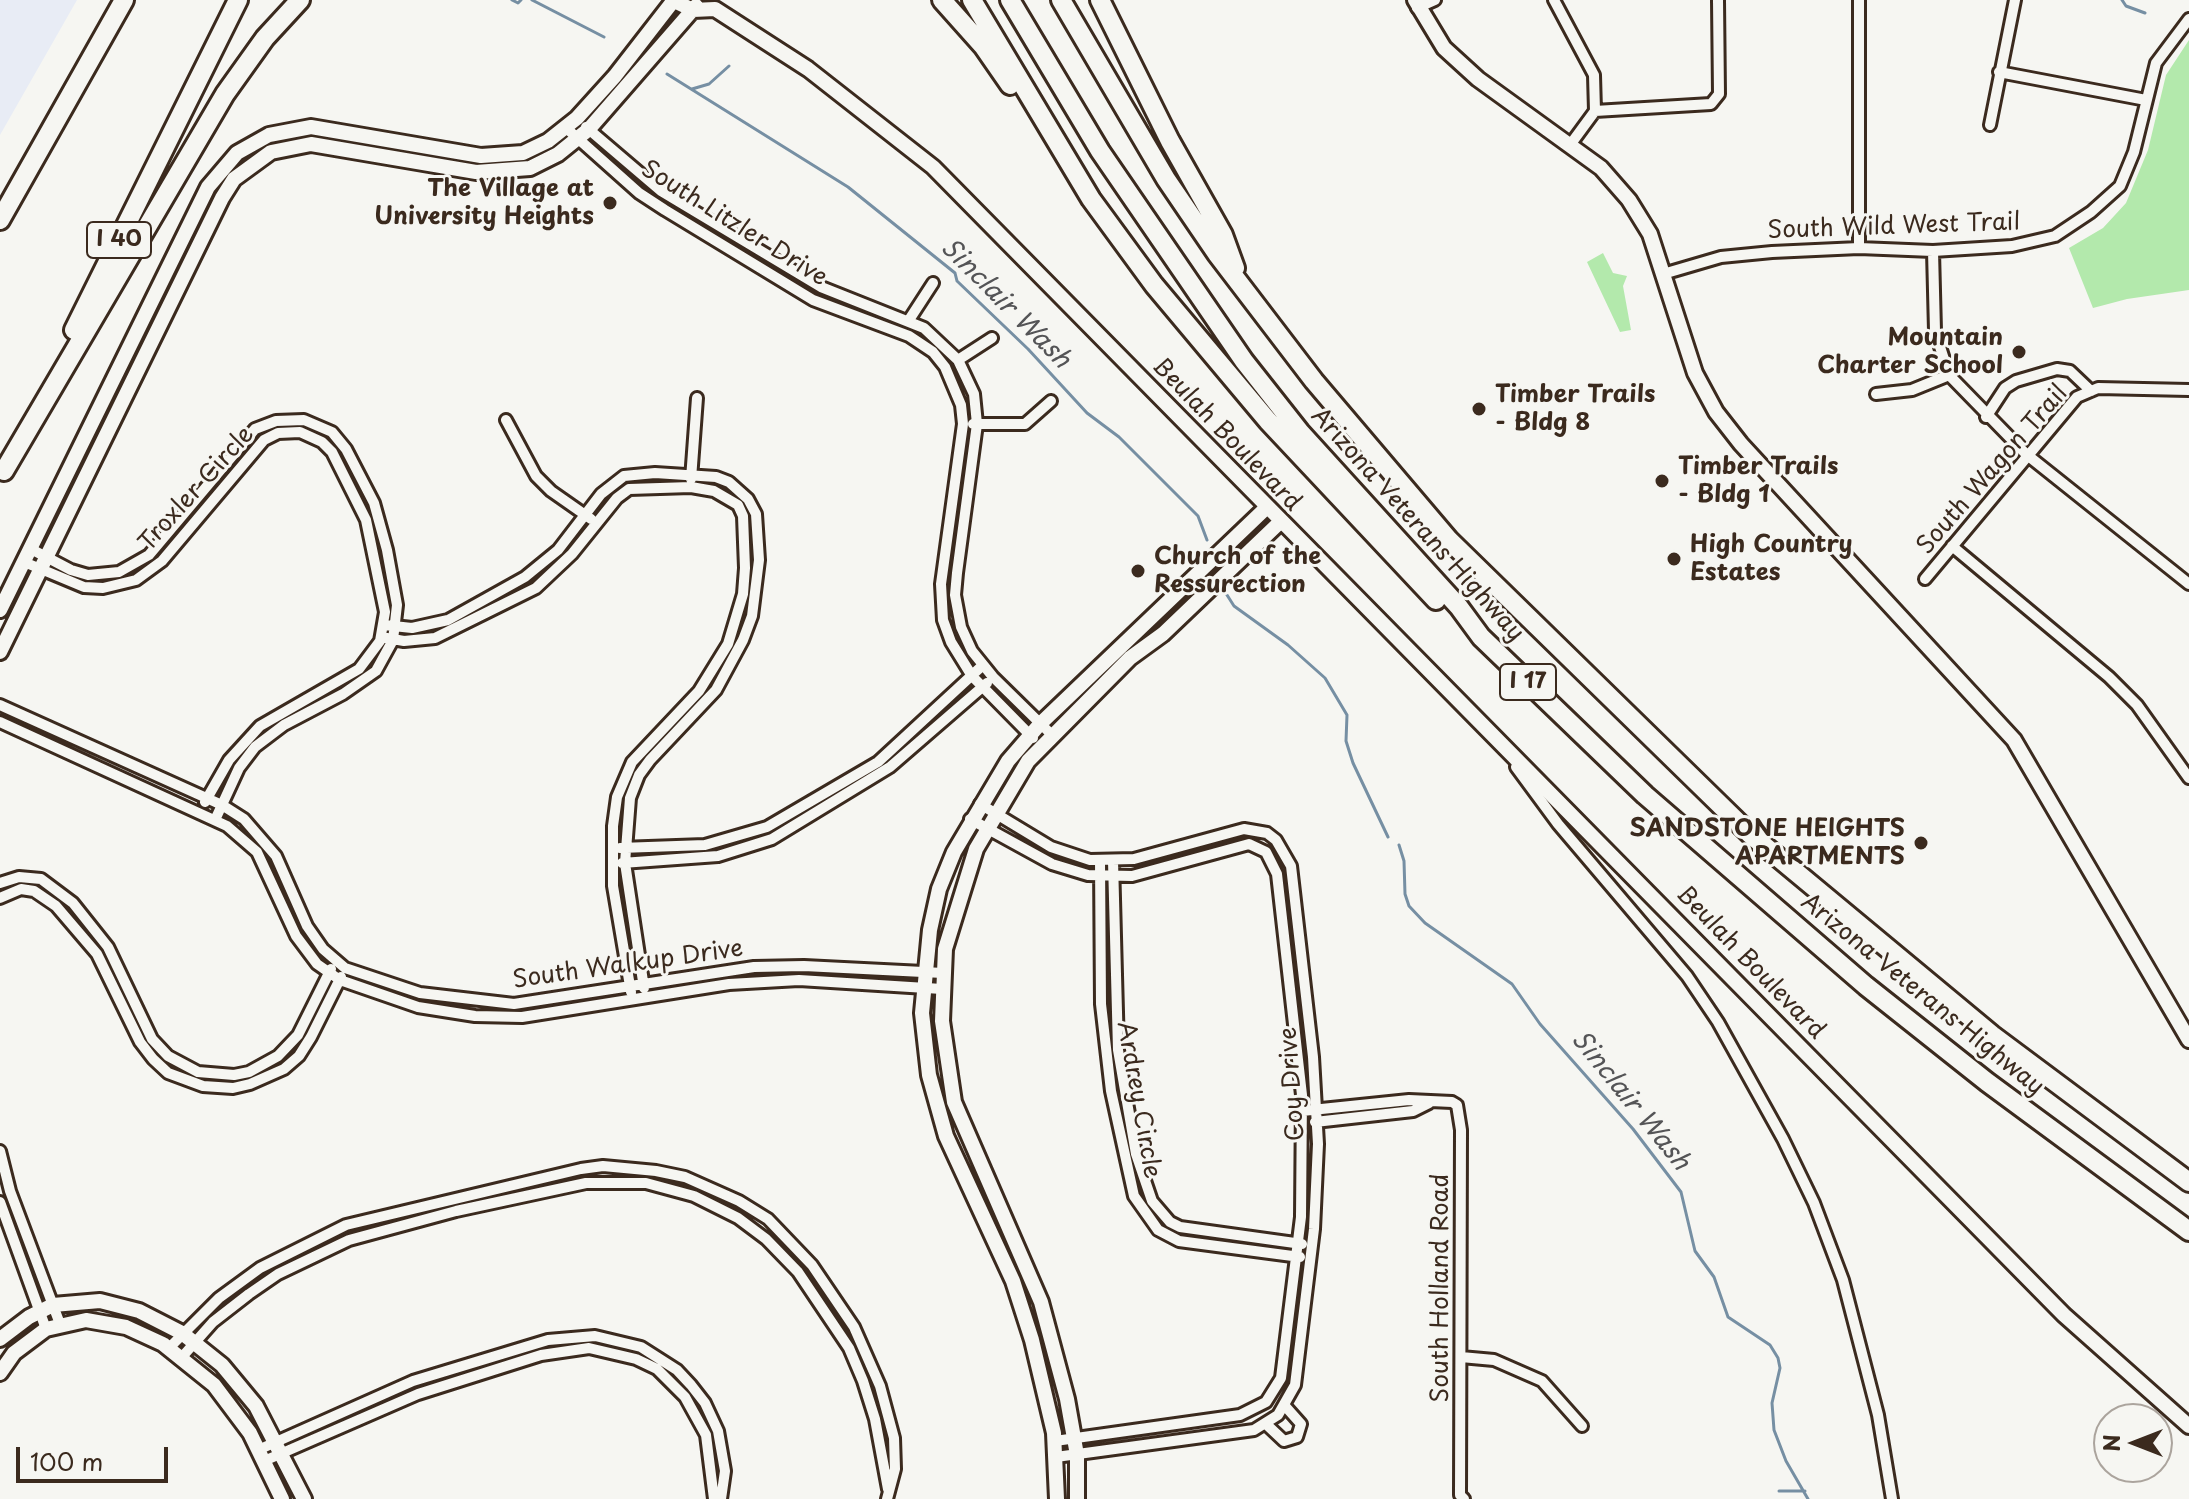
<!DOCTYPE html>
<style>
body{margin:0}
#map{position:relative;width:2189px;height:1499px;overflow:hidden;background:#f6f6f2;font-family:"Playpen Sans",sans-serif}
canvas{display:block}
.north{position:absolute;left:2093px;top:1403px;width:80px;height:80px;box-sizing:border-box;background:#f6f6f2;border:2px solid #aba49d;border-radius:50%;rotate:270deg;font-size:22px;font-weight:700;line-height:32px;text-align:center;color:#3b2a1e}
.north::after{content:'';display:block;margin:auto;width:28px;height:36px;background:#3b2a1e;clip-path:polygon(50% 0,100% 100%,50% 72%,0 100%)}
.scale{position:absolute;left:16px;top:1447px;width:152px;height:36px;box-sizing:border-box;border:4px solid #3b2a1e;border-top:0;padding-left:10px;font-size:24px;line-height:28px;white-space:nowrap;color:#3b2a1e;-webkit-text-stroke:6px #f6f6f2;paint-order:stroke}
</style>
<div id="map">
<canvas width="2189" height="1499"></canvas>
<div class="north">N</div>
<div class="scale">100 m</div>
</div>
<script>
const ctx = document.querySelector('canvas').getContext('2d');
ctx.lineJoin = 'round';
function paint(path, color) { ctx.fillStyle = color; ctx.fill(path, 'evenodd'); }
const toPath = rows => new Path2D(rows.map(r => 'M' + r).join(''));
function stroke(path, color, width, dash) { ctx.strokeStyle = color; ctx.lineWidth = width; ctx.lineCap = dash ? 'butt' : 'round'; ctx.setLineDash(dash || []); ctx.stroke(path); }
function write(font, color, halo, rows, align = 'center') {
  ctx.font = font + ' "Playpen Sans",sans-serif'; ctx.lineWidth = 6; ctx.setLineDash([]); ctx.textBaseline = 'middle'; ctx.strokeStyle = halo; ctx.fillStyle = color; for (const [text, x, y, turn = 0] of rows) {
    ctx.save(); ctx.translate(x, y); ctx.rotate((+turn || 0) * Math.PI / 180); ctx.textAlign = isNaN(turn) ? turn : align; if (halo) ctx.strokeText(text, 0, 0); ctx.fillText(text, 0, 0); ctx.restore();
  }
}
const built = toPath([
 [0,0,77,0,0,135]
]);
const green = toPath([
 [2189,40,2189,290,2127,299,2093,308,2069,248,2103,228,2126,203,2148,150,2166,75],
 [1603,253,1613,273,1627,276,1623,286,1631,330,1620,332,1587,262]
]);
const stream = toPath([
 [512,0,518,3,521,0],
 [532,0,604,37],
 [2122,0,2126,6,2145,13],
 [667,74,848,187,955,273,957,281,1028,349,1087,413,1119,437,1198,516,1207,540],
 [692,89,709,84,729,66],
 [1227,595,1234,606,1288,645,1325,678,1347,715,1346,741,1353,763,1388,837],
 [1399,845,1404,861,1405,894,1409,906,1425,923,1512,984,1540,1024,1633,1129,1681,1192,1695,1251,1714,1277,1728,1317,1770,1345,1778,1358,1780,1368,1772,1403,1774,1430,1786,1461,1808,1499],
 [1779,1491,1805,1491]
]);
const street = toPath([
 [1554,0,1594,75,1595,111,1711,104,1719,94,1718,0],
 [1417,8,1435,0],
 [1999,72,2146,100],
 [1990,125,2015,0],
 [565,127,639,193,665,210,813,300,909,336,933,352,945,367,961,405,963,424,941,584,943,620,951,642,972,676,1033,738],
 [586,127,661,191,821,287,924,328,958,360,974,394,977,424,957,573,955,595,961,627,972,651,993,677,1051,734],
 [1570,145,1595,111],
 [1859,248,1859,0],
 [1933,251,1935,331,1949,375,2026,454,2189,584],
 [1663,274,1721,257,1772,252,1859,248,1933,251,2012,246,2055,236,2091,212,2120,186,2134,152,2156,63,2189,19],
 [909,320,933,283],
 [958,360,992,338],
 [1876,394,1912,390,1949,375],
 [1986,417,2005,388,2016,381,2057,369,2070,371,2091,391],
 [506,420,536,476,551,491,591,519],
 [973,424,1025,424,1051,401],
 [691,479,697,398],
 [1952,546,2109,677,2137,705,2189,778],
 [31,549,71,570,88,575,119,572,149,555,255,429,276,421,304,420,332,432,346,449,374,503,387,550,397,605,393,640,376,671,343,694,284,725,255,747,239,768,215,820],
 [24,562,84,587,103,588,136,580,162,561,264,440,278,433,300,432,322,442,332,452,366,520,385,612,380,641,359,669,260,726,229,760,205,802],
 [1925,579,2077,397,2098,388,2189,390],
 [384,625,412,628,448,620,525,577,558,550,601,494,624,476,655,473,716,477,729,482,748,499,756,514,759,560,752,616,743,640,716,690,650,760,639,775,630,798,625,863,644,988],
 [381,637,404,641,435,638,536,588,572,554,617,498,629,489,691,487,714,491,738,505,743,516,745,568,743,594,728,644,699,691,632,762,617,797,613,826,613,886,631,992],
 [0,705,222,805,244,819,276,856,307,926,323,949,345,968,420,993,514,1004,754,967,804,966,943,973],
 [0,722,227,826,257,852,296,936,317,964,340,980,418,1007,475,1016,522,1017,729,984,799,980,942,989],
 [1516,767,1558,824,1687,976,1718,1022,1783,1139,1814,1203,1843,1280,1878,1415,1892,1499],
 [980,804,1051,847,1090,860,1134,859,1244,829,1267,833,1276,840,1291,866,1313,1057,1318,1144,1314,1229,1295,1385,1278,1415,1254,1430,1056,1457],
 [970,819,1052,864,1088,875,1132,876,1249,844,1266,852,1277,874,1302,1095,1301,1217,1281,1378,1266,1402,1240,1415,1055,1441],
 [620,848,705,845,767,827,878,762,983,665],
 [1100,861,1101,1004,1111,1091,1134,1196,1158,1230,1179,1241,1300,1257],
 [1113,861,1118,1050,1136,1154,1152,1201,1170,1222,1180,1227,1302,1244],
 [622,863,718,856,772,839,890,767,987,683],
 [0,883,19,877,41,879,73,903,108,947,152,1039,168,1056,198,1072,234,1075,249,1072,278,1056,298,1035,331,969],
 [0,898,21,889,34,891,56,906,97,954,140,1042,153,1059,168,1073,203,1086,233,1088,250,1084,284,1069,299,1056,311,1037,341,977],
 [1302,1111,1409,1100,1452,1102,1457,1105,1461,1130,1460,1495,1464,1499],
 [1315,1122,1413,1111,1429,1103],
 [0,1151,10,1191,60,1324],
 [0,1202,46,1329],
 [169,1348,219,1298,260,1268,346,1225,581,1169,603,1166,656,1171,685,1177,739,1201,768,1219,812,1265,854,1327,880,1386,894,1438,895,1469,887,1499],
 [182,1357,213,1322,249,1294,278,1274,349,1240,456,1211,586,1183,646,1183,694,1196,738,1218,766,1239,798,1272,849,1348,863,1381,875,1419,888,1489],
 [1461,1357,1494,1360,1542,1381,1582,1426],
 [1266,1424,1284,1441,1297,1437,1301,1424,1285,1406],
 [258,1450,413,1381,548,1340,595,1336,641,1347,677,1370,691,1385,705,1403,718,1431,725,1471,721,1499],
 [264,1461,418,1394,541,1355,589,1348,636,1359,657,1369,685,1397,706,1435,714,1499]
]);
const secondary = toPath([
 [672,0,693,10,715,9,808,69,933,167,2064,1315,2189,1426],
 [1415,0,1444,48,1478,79,1601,168,1629,200,1650,234,1695,373,1716,412,1741,444,2014,740,2189,1040],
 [0,610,208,187,237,153,269,135,311,127,481,156,523,153,548,141,577,118,615,76,674,0],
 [0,652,222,198,234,179,271,152,311,144,476,172,530,168,558,154,589,129,696,6],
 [0,1339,29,1317,53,1305,100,1301,139,1311,182,1333,222,1365,256,1406,304,1499],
 [0,1373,14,1353,46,1329,86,1320,126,1327,163,1344,214,1385,250,1433,282,1499],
 [1057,1499,1054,1433,1032,1340,1013,1281,946,1136,929,1075,922,1013,930,930,939,889,954,852,1008,761,1040,724,1266,508],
 [1077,1499,1077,1455,1067,1399,1041,1302,954,1102,942,1021,945,949,976,849,1028,761,1130,658,1163,634,1279,523]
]);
const highway = toPath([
 [942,0,983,46,1010,85],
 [972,0,1091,199,1154,285,1268,421,1436,600],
 [1010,0,1100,151,1244,361,1300,432,1459,607,1481,637,1645,795,1866,986,1987,1082,2189,1231],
 [1061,0,1166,179,1217,254,1314,381,1449,540,1750,834,1992,1035,2189,1182],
 [1100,0,1170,141,1223,235,1235,268],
 [0,220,124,0],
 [74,330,238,0],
 [4,471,225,94,265,38,300,0]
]);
const markers = [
 [610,203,8,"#3b2a1e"],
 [2019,352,8,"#3b2a1e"],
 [1479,409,8,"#3b2a1e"],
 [1662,481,8,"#3b2a1e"],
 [1674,559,8,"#3b2a1e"],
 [1138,571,8,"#3b2a1e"],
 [1921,843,8,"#3b2a1e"]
];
const shields = [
 [119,240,64],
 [1528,682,56]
];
const shieldNames = [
 ["I 40",119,240],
 ["I 17",1528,682]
];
const poiNames = [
 ["The Village at",594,189,"right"],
 ["University Heights",594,217,"right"],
 ["Mountain",2003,338,"right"],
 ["Charter School",2003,366,"right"],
 ["Timber Trails",1495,395],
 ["- Bldg 8",1495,423],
 ["Timber Trails",1678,467],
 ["- Bldg 1",1678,495],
 ["High Country",1690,545],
 ["Estates",1690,573],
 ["Church of the",1154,557],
 ["Ressurection",1154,585],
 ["SANDSTONE HEIGHTS",1905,829,"right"],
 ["APARTMENTS",1905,857,"right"]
];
const streetNames = [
 ["South Litzler Drive",734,224,32],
 ["South Wild West Trail",1894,227,-2],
 ["Beulah Boulevard",1226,435,46],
 ["South Wagon Trail",1993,470,-49],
 ["Troxler Circle",197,489,-48],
 ["Arizona Veterans Highway",1417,525,48],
 ["Beulah Boulevard",1750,963,46],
 ["South Walkup Drive",628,965,-8],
 ["Arizona Veterans Highway",1922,995,39],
 ["Coy Drive",1293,1084,-94],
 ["Ardrey Circle",1138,1100,80],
 ["South Holland Road",1441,1288,-90]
];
const waterNames = [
 ["Sinclair Wash",1005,304,45],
 ["Sinclair Wash",1630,1101,51]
];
paint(built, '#e8ecf5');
paint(green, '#b3e9ac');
stroke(stream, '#768fa3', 3);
stroke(street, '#3b2a1e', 16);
stroke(secondary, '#3b2a1e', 20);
stroke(highway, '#3b2a1e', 24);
stroke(street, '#f6f6f2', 10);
stroke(secondary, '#f6f6f2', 14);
stroke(highway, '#f6f6f2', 18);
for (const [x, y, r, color] of markers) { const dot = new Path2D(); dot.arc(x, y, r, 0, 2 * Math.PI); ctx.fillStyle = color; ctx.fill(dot); stroke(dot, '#f6f6f2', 3); }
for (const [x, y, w] of shields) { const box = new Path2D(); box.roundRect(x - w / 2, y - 18, w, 36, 6); ctx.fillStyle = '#f6f6f2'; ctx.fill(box); stroke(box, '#3b2a1e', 2); }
write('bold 22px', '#3b2a1e', null, shieldNames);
write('bold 24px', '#3b2a1e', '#f6f6f2', poiNames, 'left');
write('24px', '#3b2a1e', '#f6f6f2', streetNames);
write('italic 26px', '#545456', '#f6f6f2', waterNames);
</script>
